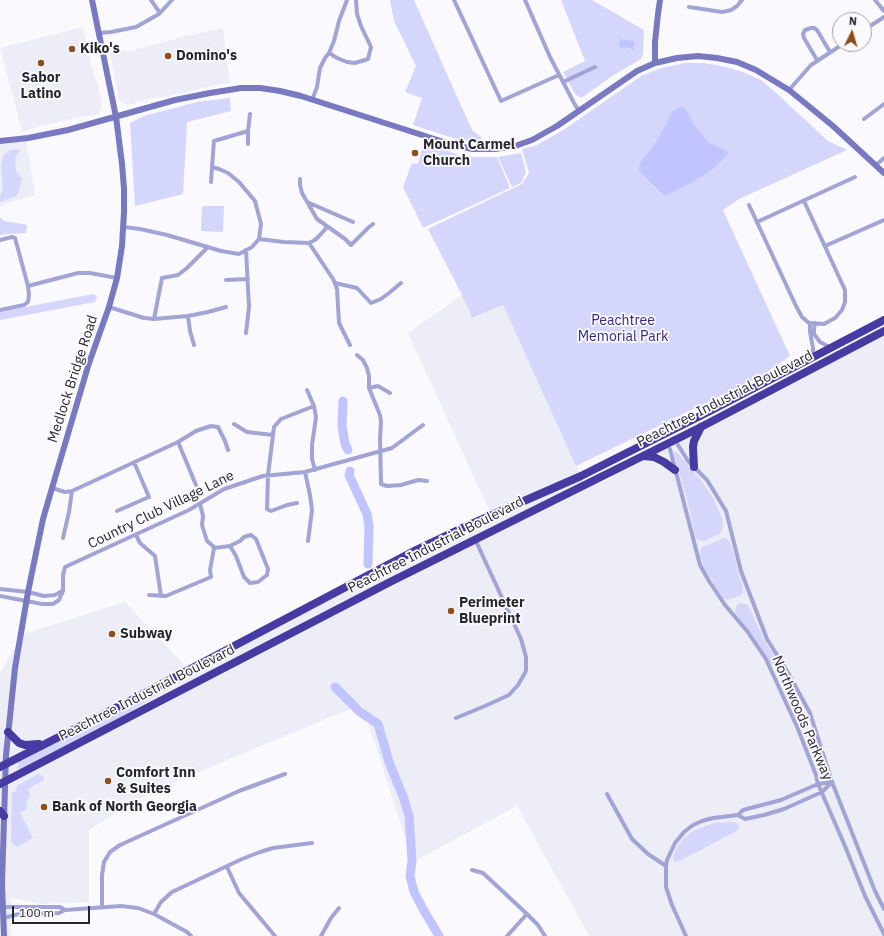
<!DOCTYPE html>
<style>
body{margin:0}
#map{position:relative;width:884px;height:936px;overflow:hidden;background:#fafafe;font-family:"IBM Plex Sans",sans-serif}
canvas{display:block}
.north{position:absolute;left:832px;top:12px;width:40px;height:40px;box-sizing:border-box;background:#fafafe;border:1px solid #a5a5aa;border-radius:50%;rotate:5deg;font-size:11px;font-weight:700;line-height:16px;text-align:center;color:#25252c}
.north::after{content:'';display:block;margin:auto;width:14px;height:18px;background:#8f4e1a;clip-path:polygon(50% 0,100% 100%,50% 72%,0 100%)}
.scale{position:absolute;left:12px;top:906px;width:78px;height:18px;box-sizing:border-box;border:2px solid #25252c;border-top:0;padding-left:5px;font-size:12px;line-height:14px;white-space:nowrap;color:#25252c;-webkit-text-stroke:3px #fafafe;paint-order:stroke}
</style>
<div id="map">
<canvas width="884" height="936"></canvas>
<div class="north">N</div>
<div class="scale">100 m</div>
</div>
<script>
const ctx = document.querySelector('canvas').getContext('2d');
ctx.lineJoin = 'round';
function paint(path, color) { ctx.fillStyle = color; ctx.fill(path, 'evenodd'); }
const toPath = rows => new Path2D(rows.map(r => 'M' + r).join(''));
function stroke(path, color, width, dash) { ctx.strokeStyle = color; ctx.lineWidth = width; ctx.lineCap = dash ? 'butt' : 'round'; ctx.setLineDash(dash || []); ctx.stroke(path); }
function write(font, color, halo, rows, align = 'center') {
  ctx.font = font + ' "IBM Plex Sans",sans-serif'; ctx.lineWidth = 3.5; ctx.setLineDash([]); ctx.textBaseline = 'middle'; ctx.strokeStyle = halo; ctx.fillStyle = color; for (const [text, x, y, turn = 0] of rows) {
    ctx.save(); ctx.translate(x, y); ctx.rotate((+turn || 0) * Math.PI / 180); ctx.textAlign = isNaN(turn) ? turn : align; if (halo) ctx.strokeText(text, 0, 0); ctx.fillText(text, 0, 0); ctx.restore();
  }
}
const built = toPath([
 [83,27,92,68,97,83,102,102,100,113,96,115,79,117,22,131,0,48],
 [223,28,230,83,211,86,165,97,153,98,128,105,122,103,119,99,109,51,130,51,182,37],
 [26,139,35,195,0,206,0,141],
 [462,295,472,318,503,305,586,487,607,480,671,440,884,327,884,936,589,936,517,806,413,862,362,704,153,791,89,830,89,902,41,904,11,898,11,936,0,936,0,672,24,634,125,602,191,672,337,596,494,521,408,333]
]);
const green = toPath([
 [390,0,414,0,472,130,481,137,481,141,465,141,453,138,413,125,422,98,405,92,416,66,394,21],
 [561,0,592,0,644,30,643,53,641,59,612,76,583,97,579,97,575,94,563,72,585,61],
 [685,63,704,63,726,67,743,72,761,80,774,91,828,141,847,150,739,199,723,210,790,356,761,376,576,466,503,305,472,318,462,295,428,229,522,184,529,173,522,149,535,146,565,129,641,76,661,68],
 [230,98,231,111,187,122,183,194,135,206,130,123,144,116,197,102],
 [424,142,459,155,473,157,497,157,510,188,423,228,403,187,412,163,418,164],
 [20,149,15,159,16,171,22,178,17,196,0,202,0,196,3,188,1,166,3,156,10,150],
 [521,153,526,172,521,183,512,187,498,157],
 [202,206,224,206,223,232,201,231],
 [0,217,4,221,17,223,27,225,26,233,7,234,0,235],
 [93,294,97,296,95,302,0,320,0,312],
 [676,451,699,478,713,498,722,518,723,528,721,533,704,541,699,540,696,539,686,496,674,454,674,452],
 [724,538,727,539,730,542,743,588,743,593,741,595,728,600,722,597,704,567,700,555,701,548],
 [742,603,747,605,749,607,764,640,775,657,776,662,774,664,772,665,770,664,749,631,735,613,736,607,738,604],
 [182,675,184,677,153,697,128,713,23,768,20,769,17,768,19,762,134,702],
 [38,774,43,776,44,778,42,781,28,789,30,795,27,801,26,810,20,813,33,838,19,846,16,846,12,843,11,839,12,792,15,792,16,790,18,785],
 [735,822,738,824,739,827,737,831,679,861,675,862,673,859,675,851,682,840,693,831,714,823]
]);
const water = toPath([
 [620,38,622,39,622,40,634,41,634,50,631,49,631,48,619,47],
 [681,107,684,108,688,113,693,124,708,142,728,152,728,154,715,167,691,183,667,195,663,194,639,171,639,167,641,161,648,153,658,139,673,111,678,108]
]);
const river = toPath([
 [343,401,342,426,345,444,348,450],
 [350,471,349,475,367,514,369,526,368,564],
 [335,687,360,712,378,724,389,762,404,799,409,816,412,861,410,876,414,892,423,909,439,936]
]);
const street = toPath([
 [151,0,160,13],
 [347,0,339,21,334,41,329,53,337,58,347,62,355,63,368,59,371,47,361,26,357,14,356,0],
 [454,0,501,101,559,75],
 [525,0,550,57,574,103,579,111],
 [875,0,884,11],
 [689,7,722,12,727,11,731,10,737,6,742,0],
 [864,30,884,17],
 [99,33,111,32,136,27,159,14,172,0],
 [817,60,804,38,803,34,805,30,811,28,814,28,817,30,830,52],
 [563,82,595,67],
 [789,90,811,65,843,44],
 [312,100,317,87,320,68,325,58,329,53],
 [864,119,884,104],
 [248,144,248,131],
 [876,165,884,158],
 [300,179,300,185,302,193,317,219,345,239,351,245,368,228,373,224],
 [211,182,212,167],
 [307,202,353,222],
 [749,205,796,306,802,317,809,323,824,324,835,318,842,310,845,302,845,290,804,201],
 [757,222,855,177],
 [124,227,140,229,167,235,221,251,239,254,252,247,259,239,261,224,255,201,239,182,228,173,219,169,212,167,214,141,248,131,250,114],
 [259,239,284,242,309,243,315,240,321,234,327,227],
 [0,240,12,237,15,238,28,286,29,295,28,302,24,305,0,310],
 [309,243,333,279,335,283,357,288,371,303,381,299,389,293,401,283],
 [825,246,884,220],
 [246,250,249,307,246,333],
 [226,280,248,279],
 [335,283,337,289,339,323,350,345],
 [28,286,78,273,90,273,117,278],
 [109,307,144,318,154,319,188,316,208,312,226,307],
 [188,316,190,331,194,345],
 [154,319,162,278,178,275,187,268,208,247],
 [810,323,810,332,813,348,813,357],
 [815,323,814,329,814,334,820,342,831,348],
 [357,355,363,360,367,368,369,376,369,388,380,415,381,422,380,439,381,484,387,486,401,485,418,480,427,481],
 [369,388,378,386,390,393],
 [307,390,314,406,316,417,312,445,312,459,315,470],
 [234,424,247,432,273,435],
 [178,442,196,485],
 [678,445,688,461,707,480,726,511,741,571,767,639,787,671,810,713,832,782,875,891,884,909],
 [670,449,700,565,709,581,725,605,747,631,766,659,798,729,816,775,818,784,845,846,865,896,884,934],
 [305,472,310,495,312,510,308,541],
 [52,488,65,492,72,491,178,442,196,431,211,426,218,427,225,441,228,450],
 [297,503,287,505,271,511,267,509,268,475,274,427,281,419,314,406],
 [117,511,149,497,134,462],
 [136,535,140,543,155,556,161,596],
 [251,535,256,539,268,569,267,575,258,582,250,583,244,577,236,556,230,546,240,541,244,537,251,535],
 [63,538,69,512,72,491],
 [214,548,230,546],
 [0,589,28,592,44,596,55,595,62,591],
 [149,595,166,596,211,577,210,570,214,548,213,546,207,541,202,525,203,516,200,504],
 [0,596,42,604,53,604,59,600,63,591,63,575,65,567,189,510,224,489,263,476,305,472,392,448,423,425],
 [456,718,485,706,509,695,518,685,526,671,526,657,521,639,475,539],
 [607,794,632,839,648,854,666,866],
 [738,815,745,819,764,815,784,809,822,792,831,783],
 [227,867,239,893,275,936],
 [472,870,483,873,527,914,538,925,545,936],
 [3,907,60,907,65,910],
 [102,907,102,875,104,862,110,852,120,845,239,791,285,774],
 [154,914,161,902,172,892,242,859,260,852,273,848,312,843],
 [3,918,19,914,59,913,65,910,121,906,138,908,154,914,187,932,191,936],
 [321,936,331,918,339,908],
 [507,936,527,914],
 [686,936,672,905,666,887,666,866,667,860,675,843,684,832,693,825,702,821,713,818,738,815,743,810,781,800,818,784,832,782]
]);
const secondary = toPath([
 [655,63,655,42,658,14,660,0],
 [0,141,28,138,68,130,175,100,210,93,241,88,260,88,280,91,301,96,453,145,473,149,495,149,515,146,532,140,557,126,637,71,655,63,677,58,698,56,717,58,737,62,756,70,789,90,833,126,884,173],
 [4,936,2,884,6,755,15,668,28,592,43,519,52,488,89,363,109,307,117,278,122,246,124,212,124,189,122,164,116,117,92,0]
]);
const highway = toPath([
 [644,456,654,457,664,462,675,470],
 [694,467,693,447,694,441,701,427],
 [8,732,19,743,25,745,39,744],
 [0,767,143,694,416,550,460,529,581,476,710,411,884,320],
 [0,784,390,582,701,427,884,331],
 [0,811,4,816]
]);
const markers = [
 [72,49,4,"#8f4e1a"],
 [168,56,4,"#8f4e1a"],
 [41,63,4,"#8f4e1a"],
 [415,153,4,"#8f4e1a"],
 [451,611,4,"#8f4e1a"],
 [112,634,4,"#8f4e1a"],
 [108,781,4,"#8f4e1a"],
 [44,807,4,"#8f4e1a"]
];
const poiNames = [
 ["Kiko's",80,49],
 ["Domino's",176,56],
 ["Sabor",41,78,"center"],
 ["Latino",41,94,"center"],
 ["Mount Carmel",423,145],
 ["Church",423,161],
 ["Perimeter",459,603],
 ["Blueprint",459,619],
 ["Subway",120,634],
 ["Comfort Inn",116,773],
 ["& Suites",116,789],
 ["Bank of North Georgia",52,807]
];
const parkNames = [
 ["Peachtree",623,321],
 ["Memorial Park",623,337]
];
const streetNames = [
 ["Medlock Bridge Road",73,379,-72],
 ["Peachtree Industrial Boulevard",725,399,-27],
 ["Country Club Village Lane",161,510,-26],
 ["Peachtree Industrial Boulevard",436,545,-27],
 ["Peachtree Industrial Boulevard",147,693,-27],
 ["Northwoods Parkway",802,718,67]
];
paint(built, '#ecedf7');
paint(green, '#d4d6fb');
paint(water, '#c2c4ff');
stroke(river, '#c2c4ff', 9);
stroke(street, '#a2a4d6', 4);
stroke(secondary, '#7979c2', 6);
stroke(highway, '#483aa3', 8);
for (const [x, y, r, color] of markers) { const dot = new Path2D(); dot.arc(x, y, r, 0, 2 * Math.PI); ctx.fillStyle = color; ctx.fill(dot); stroke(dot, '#fafafe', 1.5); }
write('bold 14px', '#25252c', '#fafafe', poiNames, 'left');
write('14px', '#34297b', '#fafafe', parkNames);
write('14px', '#25252c', '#fafafe', streetNames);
</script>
